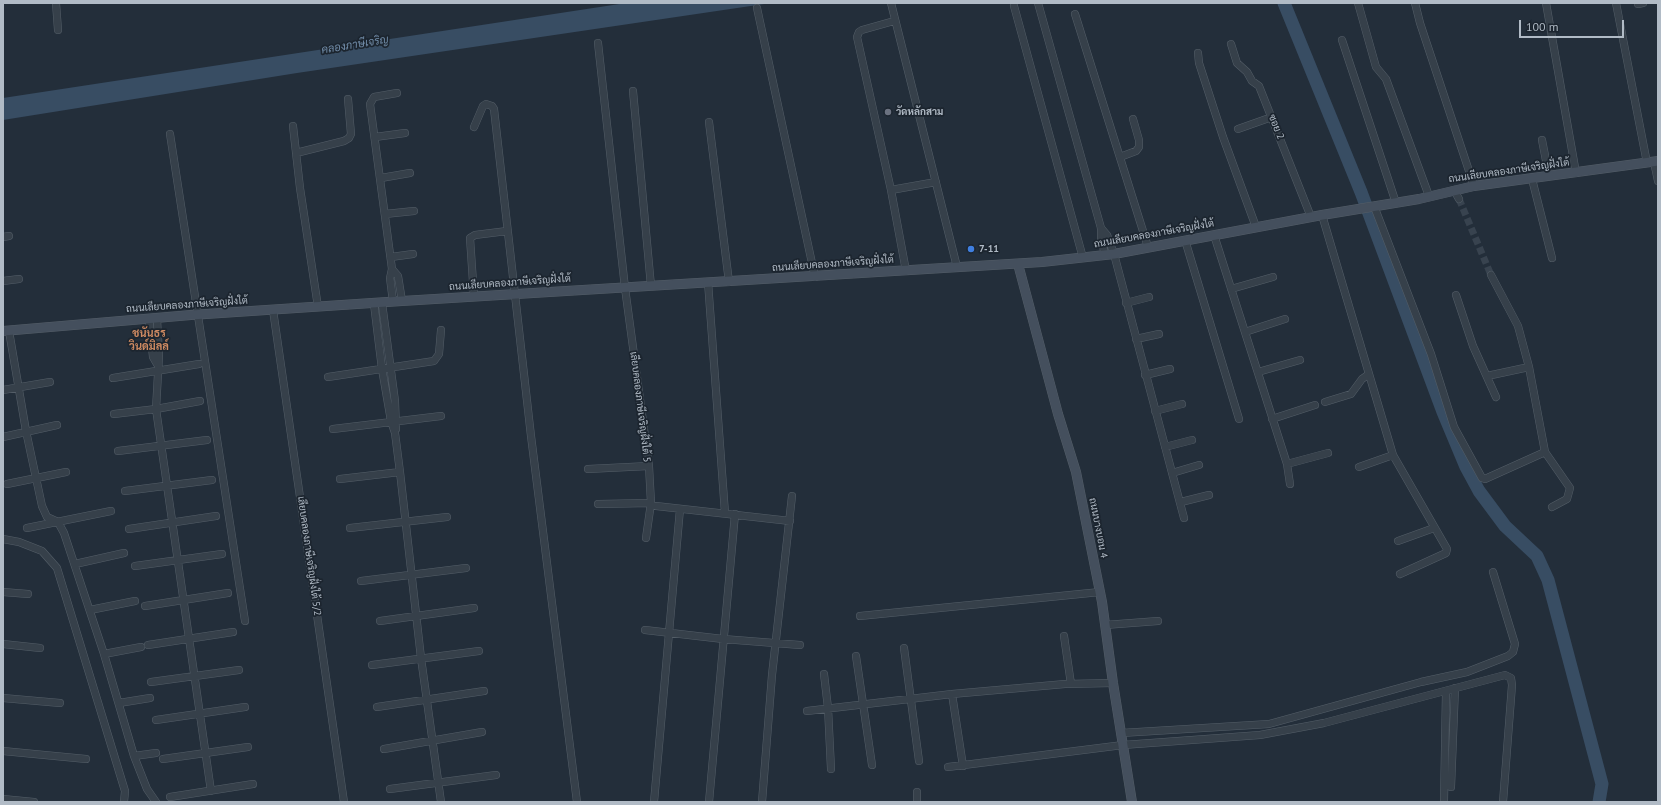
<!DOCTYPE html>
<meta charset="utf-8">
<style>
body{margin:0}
#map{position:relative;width:1661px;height:805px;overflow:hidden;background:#232e3a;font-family:"PT Sans",sans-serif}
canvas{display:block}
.frame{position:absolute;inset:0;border:4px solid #b1bbc6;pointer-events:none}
.scale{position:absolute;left:1519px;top:20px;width:105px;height:18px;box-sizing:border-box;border:2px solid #b1bbc6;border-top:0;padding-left:5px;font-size:12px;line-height:14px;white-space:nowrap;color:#b1bbc6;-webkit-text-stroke:3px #1c252f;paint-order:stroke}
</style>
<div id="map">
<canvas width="1661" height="805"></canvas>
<div class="frame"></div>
<div class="scale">100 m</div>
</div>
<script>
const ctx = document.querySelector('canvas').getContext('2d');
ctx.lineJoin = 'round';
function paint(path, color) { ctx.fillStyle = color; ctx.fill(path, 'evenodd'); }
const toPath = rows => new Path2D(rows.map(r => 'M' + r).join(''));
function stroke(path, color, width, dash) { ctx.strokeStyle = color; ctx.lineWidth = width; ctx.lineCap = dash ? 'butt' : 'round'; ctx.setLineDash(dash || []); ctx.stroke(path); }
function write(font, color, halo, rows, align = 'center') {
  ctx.font = font + ' "PT Sans",Sarabun,sans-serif'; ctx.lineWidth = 3.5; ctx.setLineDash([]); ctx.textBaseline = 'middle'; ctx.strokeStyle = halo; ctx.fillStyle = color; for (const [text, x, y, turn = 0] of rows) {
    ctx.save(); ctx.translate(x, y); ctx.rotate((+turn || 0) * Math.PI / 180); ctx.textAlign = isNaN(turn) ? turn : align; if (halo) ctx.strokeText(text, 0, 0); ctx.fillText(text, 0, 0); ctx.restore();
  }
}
const water = toPath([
 [626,3,771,3,297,73,3,120,3,98]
]);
const river = toPath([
 [1284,3,1361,192,1443,412,1466,467,1479,491,1505,526,1537,556,1548,580,1602,784,1599,802]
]);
const streetTunnel = toPath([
 [1459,199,1491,275]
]);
const street = toPath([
 [56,3,58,30],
 [891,3,957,267],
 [1038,3,1101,228,1101,238,1105,255],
 [1358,3,1376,67,1386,79,1429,196],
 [1415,3,1420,23,1474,186],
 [1546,3,1576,173],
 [1616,3,1647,163],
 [1638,4,1643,3],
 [1014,6,1083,258],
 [757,8,815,277],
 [1075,14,1148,247],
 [894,21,862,30,859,32,857,37,891,190,906,271],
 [1342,40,1396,203],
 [1231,44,1237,63,1247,72,1252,81,1259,86,1311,217],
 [1198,53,1199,63,1223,137,1256,227],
 [633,91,651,286],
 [709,122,729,282],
 [293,126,300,188,318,307],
 [474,127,483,106,486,104,492,106,494,109,531,436,577,802],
 [1238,129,1272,117],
 [170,134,245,621],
 [375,137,405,133],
 [1542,140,1549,176],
 [296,153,344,141,349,138,351,134,348,99],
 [1120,157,1136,151,1139,147,1139,140,1133,119],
 [1654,162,1658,181],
 [381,178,410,173],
 [1532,179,1552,258],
 [891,190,936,182],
 [1454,190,1459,199],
 [1374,206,1431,354,1454,427,1482,478,1485,479,1545,452],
 [385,214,414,211],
 [1322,215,1393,455,1447,549,1446,553,1400,574],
 [1101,228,1107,235,1114,254,1184,518],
 [1214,235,1287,464,1290,484],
 [3,237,9,236],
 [1185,240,1239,419],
 [391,257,413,254],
 [392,269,398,276,402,301],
 [1491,275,1518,326,1529,367,1545,452,1570,488,1567,499,1552,507],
 [3,281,19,279],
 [708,282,725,513],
 [1231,289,1273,277],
 [1456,295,1473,346,1496,397],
 [474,297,470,238,475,235,507,231],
 [393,302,390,278,392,269,370,104,374,97,397,93],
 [382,303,395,401,396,429],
 [1126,303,1149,297],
 [374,304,382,369,391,421,395,433,400,472,421,658,441,802],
 [273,310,344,802],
 [149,319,153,357,157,364],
 [157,319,159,356,156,409,211,791],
 [9,331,26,431,42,506,47,517,58,522,64,533,104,654,134,756,147,789,156,802],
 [1245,332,1285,319],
 [1136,339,1159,334],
 [1258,372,1300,360],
 [1145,375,1170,369],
 [1487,376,1529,367],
 [328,377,434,361,439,354,441,330],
 [113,378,199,364],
 [3,390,50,382],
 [1325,402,1351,394,1362,379,1369,374],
 [1155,411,1182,404],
 [114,414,156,409,200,401],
 [1272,419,1315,405],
 [333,429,441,416],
 [3,437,57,425],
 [1165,447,1192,440],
 [118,451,207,440],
 [1287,464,1328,453],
 [1359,467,1393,455],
 [588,469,649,466,625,288,598,43],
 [1172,473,1199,465],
 [340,479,400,472],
 [7,484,66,472],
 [125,491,212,480],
 [1181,502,1209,495],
 [598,504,651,503,649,466],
 [656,506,790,521],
 [27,528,111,511],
 [350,528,447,517],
 [129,529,216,516],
 [646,538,651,503],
 [3,539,19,542,42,551,57,568,125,791,124,802],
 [1398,541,1434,528],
 [75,564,124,553],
 [135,566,222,554],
 [361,581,466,568],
 [3,592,28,594],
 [145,606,228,593],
 [90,610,135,601],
 [860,616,1100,592],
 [380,621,474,608],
 [1105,625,1158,621],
 [645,630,723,639,800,645],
 [1064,636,1071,684],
 [3,644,40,648],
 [148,645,233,632],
 [904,648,919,761],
 [104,654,141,647],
 [856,656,872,765],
 [372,665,479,651],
 [824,674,828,708,831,769],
 [151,682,239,670],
 [952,694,963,766],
 [3,698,60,703],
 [119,703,150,698],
 [377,707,484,691],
 [807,711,952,694,1065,684,1113,683],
 [156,720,245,707],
 [1121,733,1269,724,1421,682,1467,672,1508,656,1513,652,1515,644,1493,572],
 [384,749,482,732],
 [3,751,86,759],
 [134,756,156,753],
 [163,759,248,747],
 [948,767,1123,745,1260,735,1324,723,1505,675,1511,678,1512,685,1503,802],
 [1451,787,1455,688],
 [390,789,496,775],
 [170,797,253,784],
 [3,799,34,802],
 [654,802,680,509],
 [709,802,735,514],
 [762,802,772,675,792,496],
 [917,802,917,792],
 [1444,802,1446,691]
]);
const secondary = toPath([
 [1018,264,1058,414,1076,472,1102,602,1113,683,1132,802],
 [3,331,191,315,402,301,1042,262,1114,254,1322,215,1419,199,1474,186,1658,161]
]);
const markers = [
 [888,112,4,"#6b7280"],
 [971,249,4,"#3f7fe0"]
];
const poiNames = [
 ["วัดหลักสาม",896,112],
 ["7-11",979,249]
];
const streetNames = [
 ["ซอย 2",1276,127,68],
 ["ถนนเลียบคลองภาษีเจริญฝั่งใต้",1509,171,-8],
 ["ถนนเลียบคลองภาษีเจริญฝั่งใต้",1154,234,-10],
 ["ถนนเลียบคลองภาษีเจริญฝั่งใต้",833,264,-4],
 ["ถนนเลียบคลองภาษีเจริญฝั่งใต้",510,283,-4],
 ["ถนนเลียบคลองภาษีเจริญฝั่งใต้",187,305,-4],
 ["เลียบคลองภาษีเจริญฝั่งใต้ 5",640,407,83],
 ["ถนนบางบอน 4",1098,528,79],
 ["เลียบคลองภาษีเจริญฝั่งใต้ 5/2",309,556,82]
];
const waterNames = [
 ["คลองภาษีเจริญ",355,45,-9]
];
const neighbourhoodNames = [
 ["ชนันธร",149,334],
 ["วินด์มิลล์",149,347]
];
paint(water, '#384d63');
stroke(river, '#384d63', 13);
stroke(streetTunnel, '#38434f', 7, [7, 3.5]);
stroke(street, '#545e68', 8);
stroke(secondary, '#545e68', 10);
stroke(street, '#36404a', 7);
stroke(secondary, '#444f5d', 9);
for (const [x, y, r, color] of markers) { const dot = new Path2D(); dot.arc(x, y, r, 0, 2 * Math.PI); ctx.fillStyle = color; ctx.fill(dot); stroke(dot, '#1c252f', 1.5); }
write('bold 10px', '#b1bbc6', '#1c252f', poiNames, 'left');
write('10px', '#b1bbc6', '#1c252f', streetNames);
write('italic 11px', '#728da9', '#1c252f', waterNames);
write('bold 11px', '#d08b62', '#1c252f', neighbourhoodNames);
</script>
